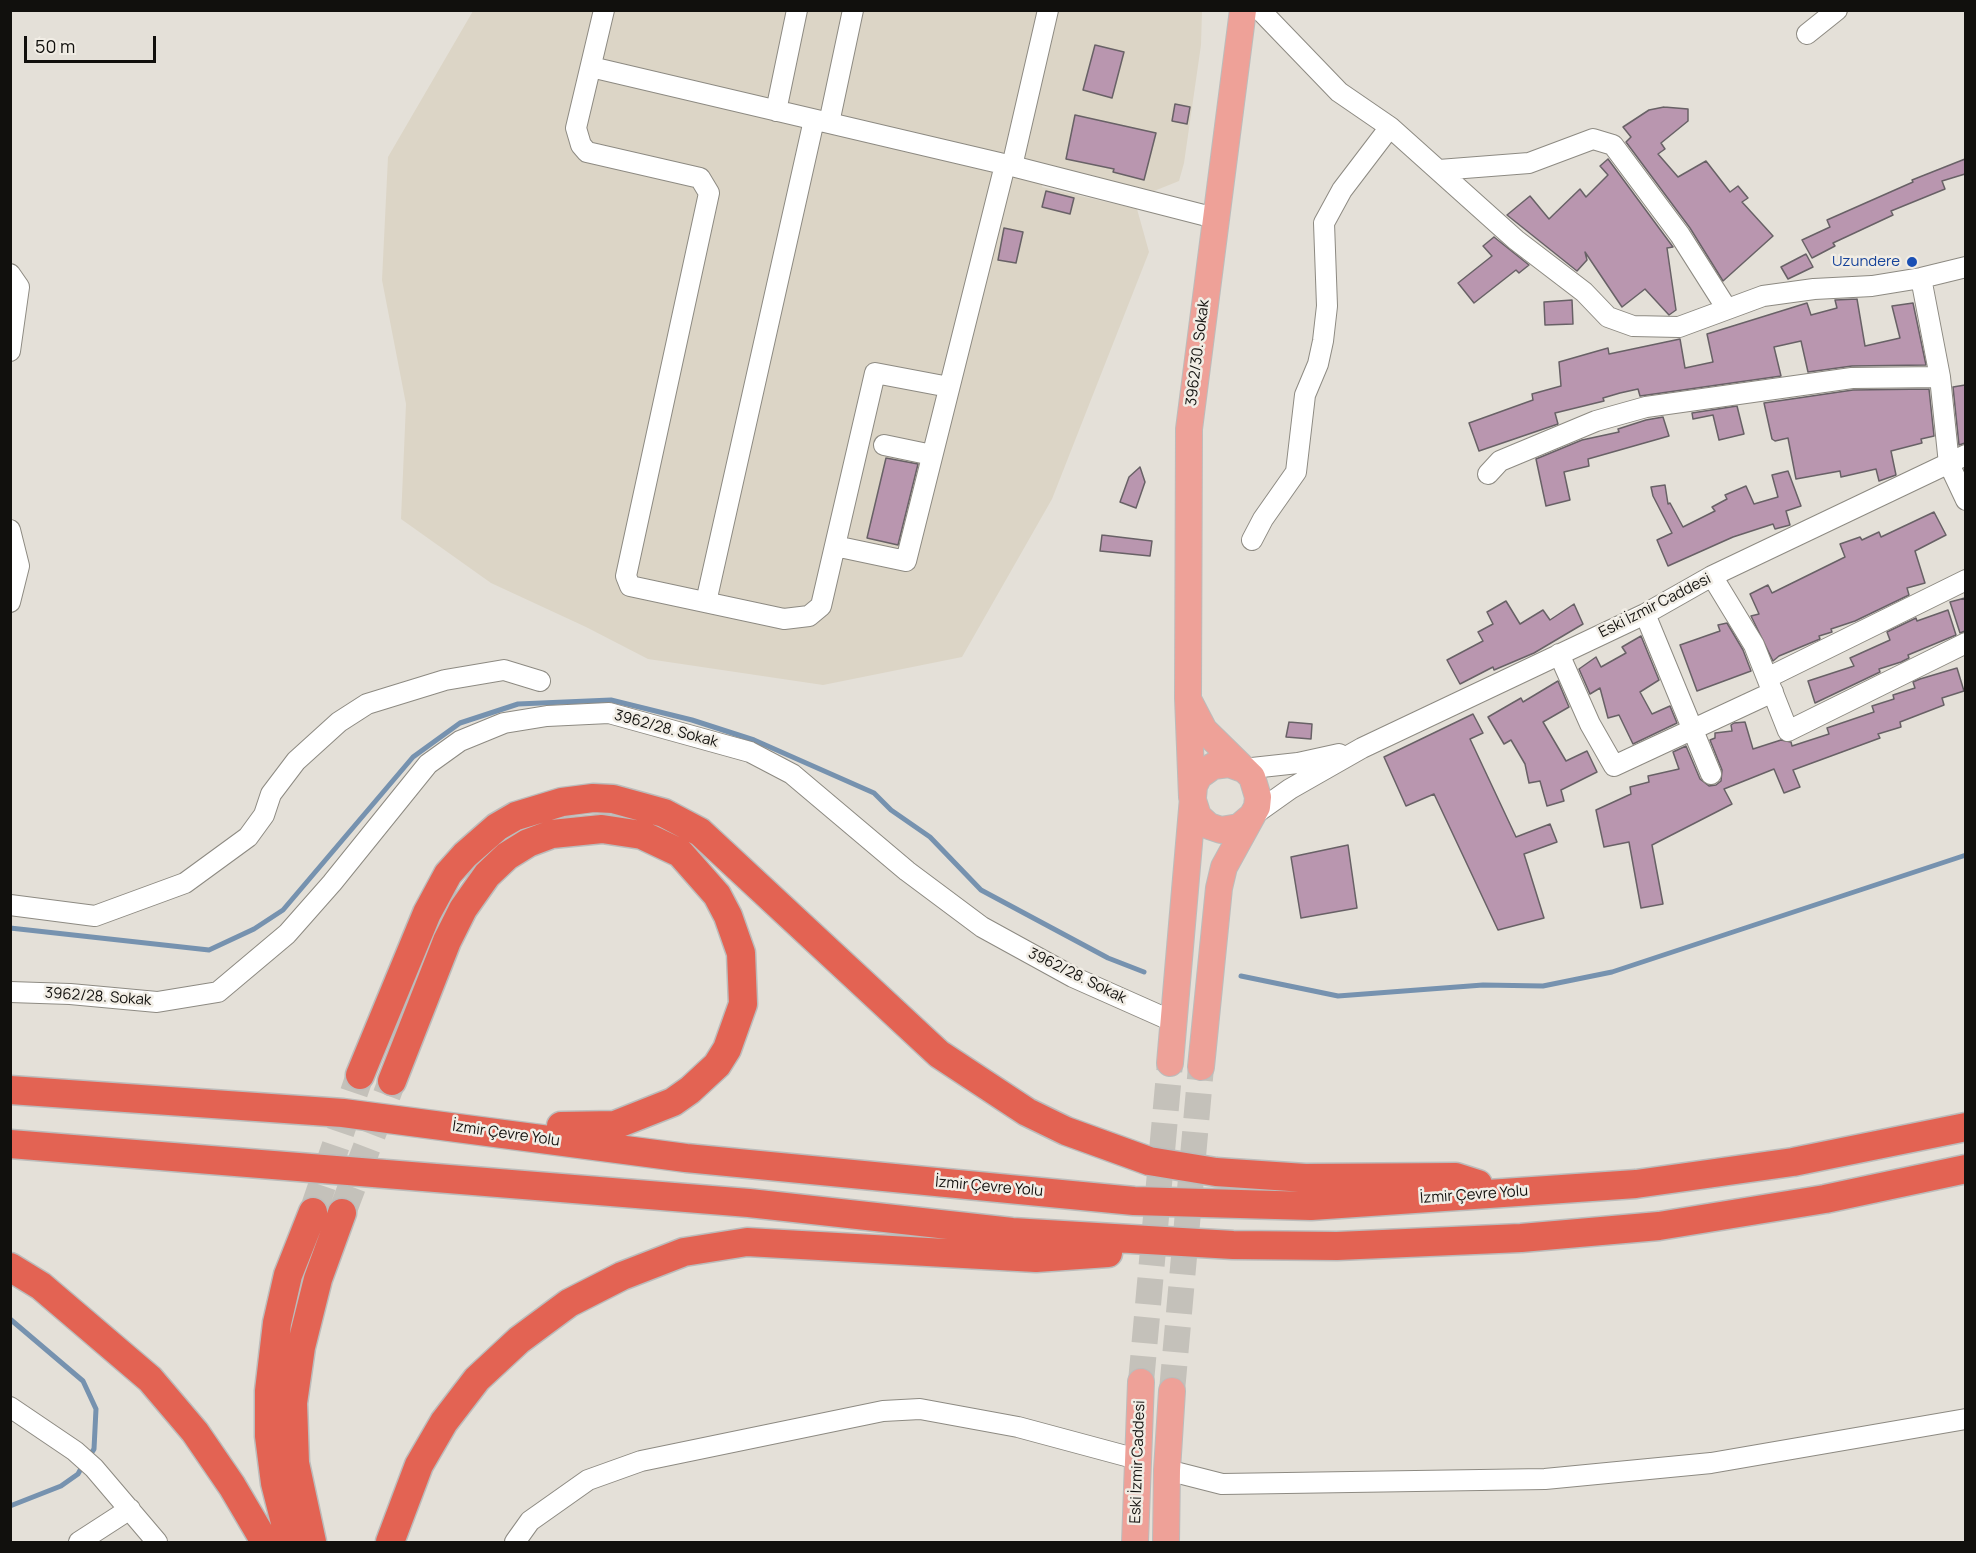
<!DOCTYPE html>
<meta charset="utf-8">
<style>
body{margin:0}
#map{position:relative;width:1976px;height:1553px;overflow:hidden;background:#e4e0d8;font-family:Manrope,sans-serif}
canvas{display:block}
.frame{position:absolute;inset:0;border:12px solid #11100d;pointer-events:none}
.scale{position:absolute;left:24px;top:36px;width:132px;height:27px;box-sizing:border-box;border:3px solid #11100d;border-top:0;padding-left:8px;font-size:18px;line-height:21px;white-space:nowrap;color:#11100d;-webkit-text-stroke:4px #f1ede5;paint-order:stroke}
</style>
<div id="map">
<canvas width="1976" height="1553"></canvas>
<div class="frame"></div>
<div class="scale">50 m</div>
</div>
<script>
const ctx = document.querySelector('canvas').getContext('2d');
ctx.lineJoin = 'round';
function paint(path, color) { ctx.fillStyle = color; ctx.fill(path, 'evenodd'); }
const toPath = rows => new Path2D(rows.map(r => 'M' + r).join(''));
function stroke(path, color, width, dash) { ctx.strokeStyle = color; ctx.lineWidth = width; ctx.lineCap = dash ? 'butt' : 'round'; ctx.setLineDash(dash || []); ctx.stroke(path); }
function write(font, color, halo, rows, align = 'center') {
  ctx.font = font + ' Manrope,sans-serif'; ctx.lineWidth = 5; ctx.setLineDash([]); ctx.textBaseline = 'middle'; ctx.strokeStyle = halo; ctx.fillStyle = color; for (const [text, x, y, turn = 0] of rows) {
    ctx.save(); ctx.translate(x, y); ctx.rotate((+turn || 0) * Math.PI / 180); ctx.textAlign = isNaN(turn) ? turn : align; if (halo) ctx.strokeText(text, 0, 0); ctx.fillText(text, 0, 0); ctx.restore();
  }
}
const built = toPath([
 [473,11,1202,11,1201,45,1184,163,1179,181,1154,191,1047,167,1042,187,1137,209,1149,252,1052,499,962,657,823,685,648,659,586,627,491,583,401,519,406,404,382,280,388,157]
]);
const stream = toPath([
 [10,928,209,950,254,929,283,910,413,757,460,723,518,704,611,700,692,720,754,740,874,793,891,810,930,837,981,890,1108,958,1144,972],
 [1241,976,1338,996,1483,985,1543,986,1612,972,1966,855],
 [10,1319,83,1381,96,1409,94,1449,88,1458],
 [10,1506,61,1486,78,1474,83,1465]
]);
const building = toPath([
 [1095,45,1124,52,1112,98,1083,90,1095,45],
 [1175,104,1190,107,1187,124,1172,121,1175,104],
 [1664,107,1688,109,1688,121,1661,143,1665,149,1658,154,1678,177,1706,161,1730,192,1738,186,1748,198,1742,202,1773,236,1723,281,1690,228,1626,142,1631,137,1623,127,1649,110,1664,107],
 [1075,115,1156,133,1144,180,1113,172,1114,169,1066,159,1075,115],
 [1608,159,1673,247,1667,248,1676,310,1669,315,1645,289,1622,307,1585,252,1587,260,1577,271,1507,215,1530,196,1549,219,1580,189,1586,197,1608,175,1600,166,1608,159],
 [1965,159,1965,174,1942,181,1945,189,1891,211,1893,215,1833,243,1835,246,1812,258,1802,240,1830,227,1827,220,1913,182,1912,180,1965,159],
 [1046,191,1074,198,1070,214,1042,207,1046,191],
 [1004,228,1023,232,1016,263,998,260,1004,228],
 [1494,237,1529,265,1519,273,1516,270,1474,303,1458,283,1492,256,1483,246,1494,237],
 [1806,254,1813,267,1788,279,1781,267,1806,254],
 [1857,299,1865,346,1900,338,1892,306,1913,303,1926,365,1852,366,1808,372,1801,341,1774,347,1781,376,1640,396,1638,389,1620,393,1603,398,1604,401,1555,413,1558,424,1479,451,1469,423,1533,400,1532,394,1561,386,1559,362,1608,348,1609,354,1680,339,1685,368,1713,362,1707,334,1807,303,1811,315,1837,308,1835,300,1857,299],
 [1572,300,1573,324,1545,325,1544,302,1572,300],
 [1965,385,1965,443,1959,445,1953,387,1965,385],
 [1929,389,1934,436,1921,439,1922,443,1891,451,1896,475,1879,481,1876,469,1841,477,1840,471,1796,479,1788,438,1775,441,1772,439,1764,403,1853,390,1929,389],
 [1737,406,1744,434,1719,440,1713,415,1693,419,1692,413,1737,406],
 [1663,417,1669,436,1588,459,1589,466,1564,472,1570,500,1546,506,1536,459,1582,440,1619,432,1618,429,1646,420,1663,417],
 [886,458,918,464,898,545,867,538,886,458],
 [1140,467,1145,482,1136,508,1120,502,1129,477,1140,467],
 [1788,471,1801,506,1786,511,1790,525,1775,529,1773,524,1733,537,1668,566,1657,540,1672,533,1653,496,1651,487,1665,485,1668,504,1670,503,1683,527,1715,511,1712,507,1727,499,1725,495,1746,486,1754,504,1778,497,1772,475,1788,471],
 [1934,512,1946,535,1915,551,1925,583,1907,588,1909,595,1855,621,1831,629,1832,632,1819,636,1820,639,1779,656,1773,661,1751,616,1759,614,1750,594,1768,585,1772,593,1845,557,1840,544,1860,537,1862,540,1879,532,1881,537,1934,512],
 [1102,535,1152,541,1150,556,1100,551,1102,535],
 [1965,598,1965,631,1960,633,1950,602,1965,598],
 [1506,601,1520,624,1543,610,1550,620,1574,604,1583,624,1534,653,1494,670,1493,667,1460,684,1447,660,1483,641,1478,632,1493,624,1487,612,1506,601],
 [1948,610,1956,635,1908,655,1909,658,1901,662,1879,669,1880,672,1815,703,1808,681,1854,666,1850,658,1890,640,1887,632,1916,618,1917,621,1948,610],
 [1727,623,1743,650,1751,671,1697,691,1680,645,1720,631,1718,625,1727,623],
 [1641,636,1659,680,1640,692,1652,714,1670,706,1677,723,1633,744,1619,715,1608,718,1600,688,1590,694,1579,669,1596,657,1601,667,1626,653,1622,647,1641,636],
 [1957,668,1964,691,1942,698,1944,705,1900,722,1901,727,1878,734,1880,738,1793,770,1800,787,1784,793,1774,769,1724,789,1732,804,1652,845,1663,904,1641,908,1629,842,1604,847,1596,810,1631,794,1630,787,1649,782,1648,776,1679,769,1673,752,1686,746,1700,779,1709,786,1716,785,1721,781,1722,770,1710,740,1715,738,1715,733,1732,731,1731,725,1734,723,1745,722,1753,749,1781,740,1791,742,1792,746,1829,734,1827,728,1874,712,1872,706,1894,699,1893,695,1915,688,1913,682,1920,679,1957,668],
 [1558,681,1569,707,1543,722,1566,761,1587,751,1597,772,1561,790,1564,801,1547,806,1540,781,1529,783,1525,764,1511,740,1504,744,1488,717,1521,698,1523,702,1558,681],
 [1473,714,1483,733,1470,739,1516,837,1550,824,1557,842,1524,854,1544,918,1498,930,1434,794,1406,806,1384,757,1473,714],
 [1289,722,1312,724,1311,739,1286,737,1289,722],
 [1348,845,1357,908,1301,918,1291,857,1348,845]
]);
const majorTunnel = toPath([
 [1141,1382,1170,1063],
 [1172,1391,1201,1067]
]);
const highwayTunnel = toPath([
 [313,1212,360,1075],
 [342,1213,392,1081]
]);
const minor = toPath([
 [604,10,576,128,581,145,587,152,700,178,709,193,626,576,630,586,784,619,809,616,821,606,875,373,949,387],
 [1260,10,1339,92,1390,127,1516,240,1584,292,1608,317,1633,326,1679,327,1763,296,1814,289,1872,286,1921,278,1966,267],
 [1807,34,1837,10],
 [591,67,1012,166,1215,218],
 [776,111,797,10],
 [829,123,853,10],
 [1012,166,1048,10],
 [1439,170,1529,163,1593,139,1613,145,1680,235,1727,309],
 [10,274,19,287,10,351],
 [1921,278,1940,377,1949,464,1966,500],
 [884,445,932,455],
 [1488,474,1500,461,1596,421,1646,407,1852,378,1940,377],
 [10,530,19,566,10,602],
 [1252,540,1263,519,1296,472,1305,395,1318,364,1323,341,1327,306,1324,223,1342,190,1390,127],
 [835,546,906,561,1005,165],
 [1712,576,1754,645,1788,731,1966,643],
 [706,602,814,120],
 [1645,614,1711,774],
 [1559,654,1590,724,1614,766,1773,692],
 [1767,678,1966,580],
 [1243,769,1298,763,1339,754],
 [1252,816,1290,789,1362,748,1645,614,1712,576,1966,455],
 [10,905,95,916,185,883,248,837,264,815,271,794,296,761,339,722,367,704,445,680,504,670,540,681],
 [10,992,70,994,157,1002,218,992,287,934,332,883,428,764,460,741,504,723,547,716,609,713,750,752,792,774,907,871,982,927,1073,977,1172,1021],
 [10,1407,75,1451,94,1468,157,1542],
 [1167,1470,1222,1484,1545,1479,1711,1463,1966,1419],
 [79,1542,130,1509],
 [515,1542,530,1521,588,1480,641,1461,883,1411,920,1409,1018,1427,1137,1459]
]);
const major = toPath([
 [1243,10,1189,429,1188,698,1192,797,1198,816,1209,826,1221,830,1239,827,1252,816],
 [1190,703,1204,730,1252,777,1258,797,1257,807,1224,867,1219,888,1201,1067],
 [1170,1063,1194,786,1199,776,1213,766,1229,764,1243,769],
 [1135,1542,1141,1382],
 [1166,1542,1167,1470,1172,1391]
]);
const highway = toPath([
 [360,1075,427,913,448,874,465,855,497,827,516,816,562,802,593,798,613,799,664,813,700,832,939,1054,1027,1112,1066,1131,1149,1161,1216,1172,1305,1178,1456,1177,1478,1184],
 [392,1081,447,941,463,909,487,875,507,856,528,843,552,834,602,829,642,835,680,853,717,895,728,916,741,953,743,1004,727,1049,717,1065,690,1090,673,1102,615,1125,561,1126],
 [10,1090,343,1113,686,1158,1134,1201,1311,1206,1636,1184,1793,1162,1966,1127],
 [10,1144,749,1203,1012,1232,1233,1245,1337,1246,1521,1238,1659,1226,1825,1199,1966,1169],
 [10,1267,41,1286,150,1379,195,1432,232,1486,265,1542],
 [290,1542,275,1483,269,1436,269,1391,277,1323,288,1275,313,1212],
 [312,1542,295,1463,293,1403,301,1347,318,1279,342,1213],
 [390,1542,419,1465,444,1422,477,1379,519,1340,569,1303,622,1276,684,1252,747,1242,1036,1258,1108,1253]
]);
const markers = [
 [1912,262,6,"#1a4fb4"]
];
const transitNames = [
 ["Uzundere",1900,262]
];
const streetNames = [
 ["3962/30. Sokak",1198,353,-83],
 ["Eski İzmir Caddesi",1655,606,-27],
 ["3962/28. Sokak",666,729,15],
 ["3962/28. Sokak",1077,976,26],
 ["3962/28. Sokak",98,997,4],
 ["İzmir Çevre Yolu",506,1134,8],
 ["İzmir Çevre Yolu",989,1187,5],
 ["İzmir Çevre Yolu",1474,1195,-4],
 ["Eski İzmir Caddesi",1138,1462,-88]
];
paint(built, '#dcd5c6');
stroke(stream, '#7692af', 5);
paint(building, '#b996af');
stroke(building, '#686166', 1.5);
stroke(majorTunnel, '#c4c1ba', 26, [26, 13]);
stroke(highwayTunnel, '#c4c1ba', 28, [28, 14]);
stroke(minor, '#8d8a82', 22);
stroke(major, '#bcbcbb', 28);
stroke(highway, '#bcbcbb', 31);
stroke(minor, '#fff', 20);
stroke(major, '#eea198', 26);
stroke(highway, '#e36353', 28);
for (const [x, y, r, color] of markers) { const dot = new Path2D(); dot.arc(x, y, r, 0, 2 * Math.PI); ctx.fillStyle = color; ctx.fill(dot); stroke(dot, '#f1ede5', 2); }
write('15px', '#164399', '#f1ede5', transitNames, 'right');
write('15px', '#11100d', '#f1ede5', streetNames);
</script>
